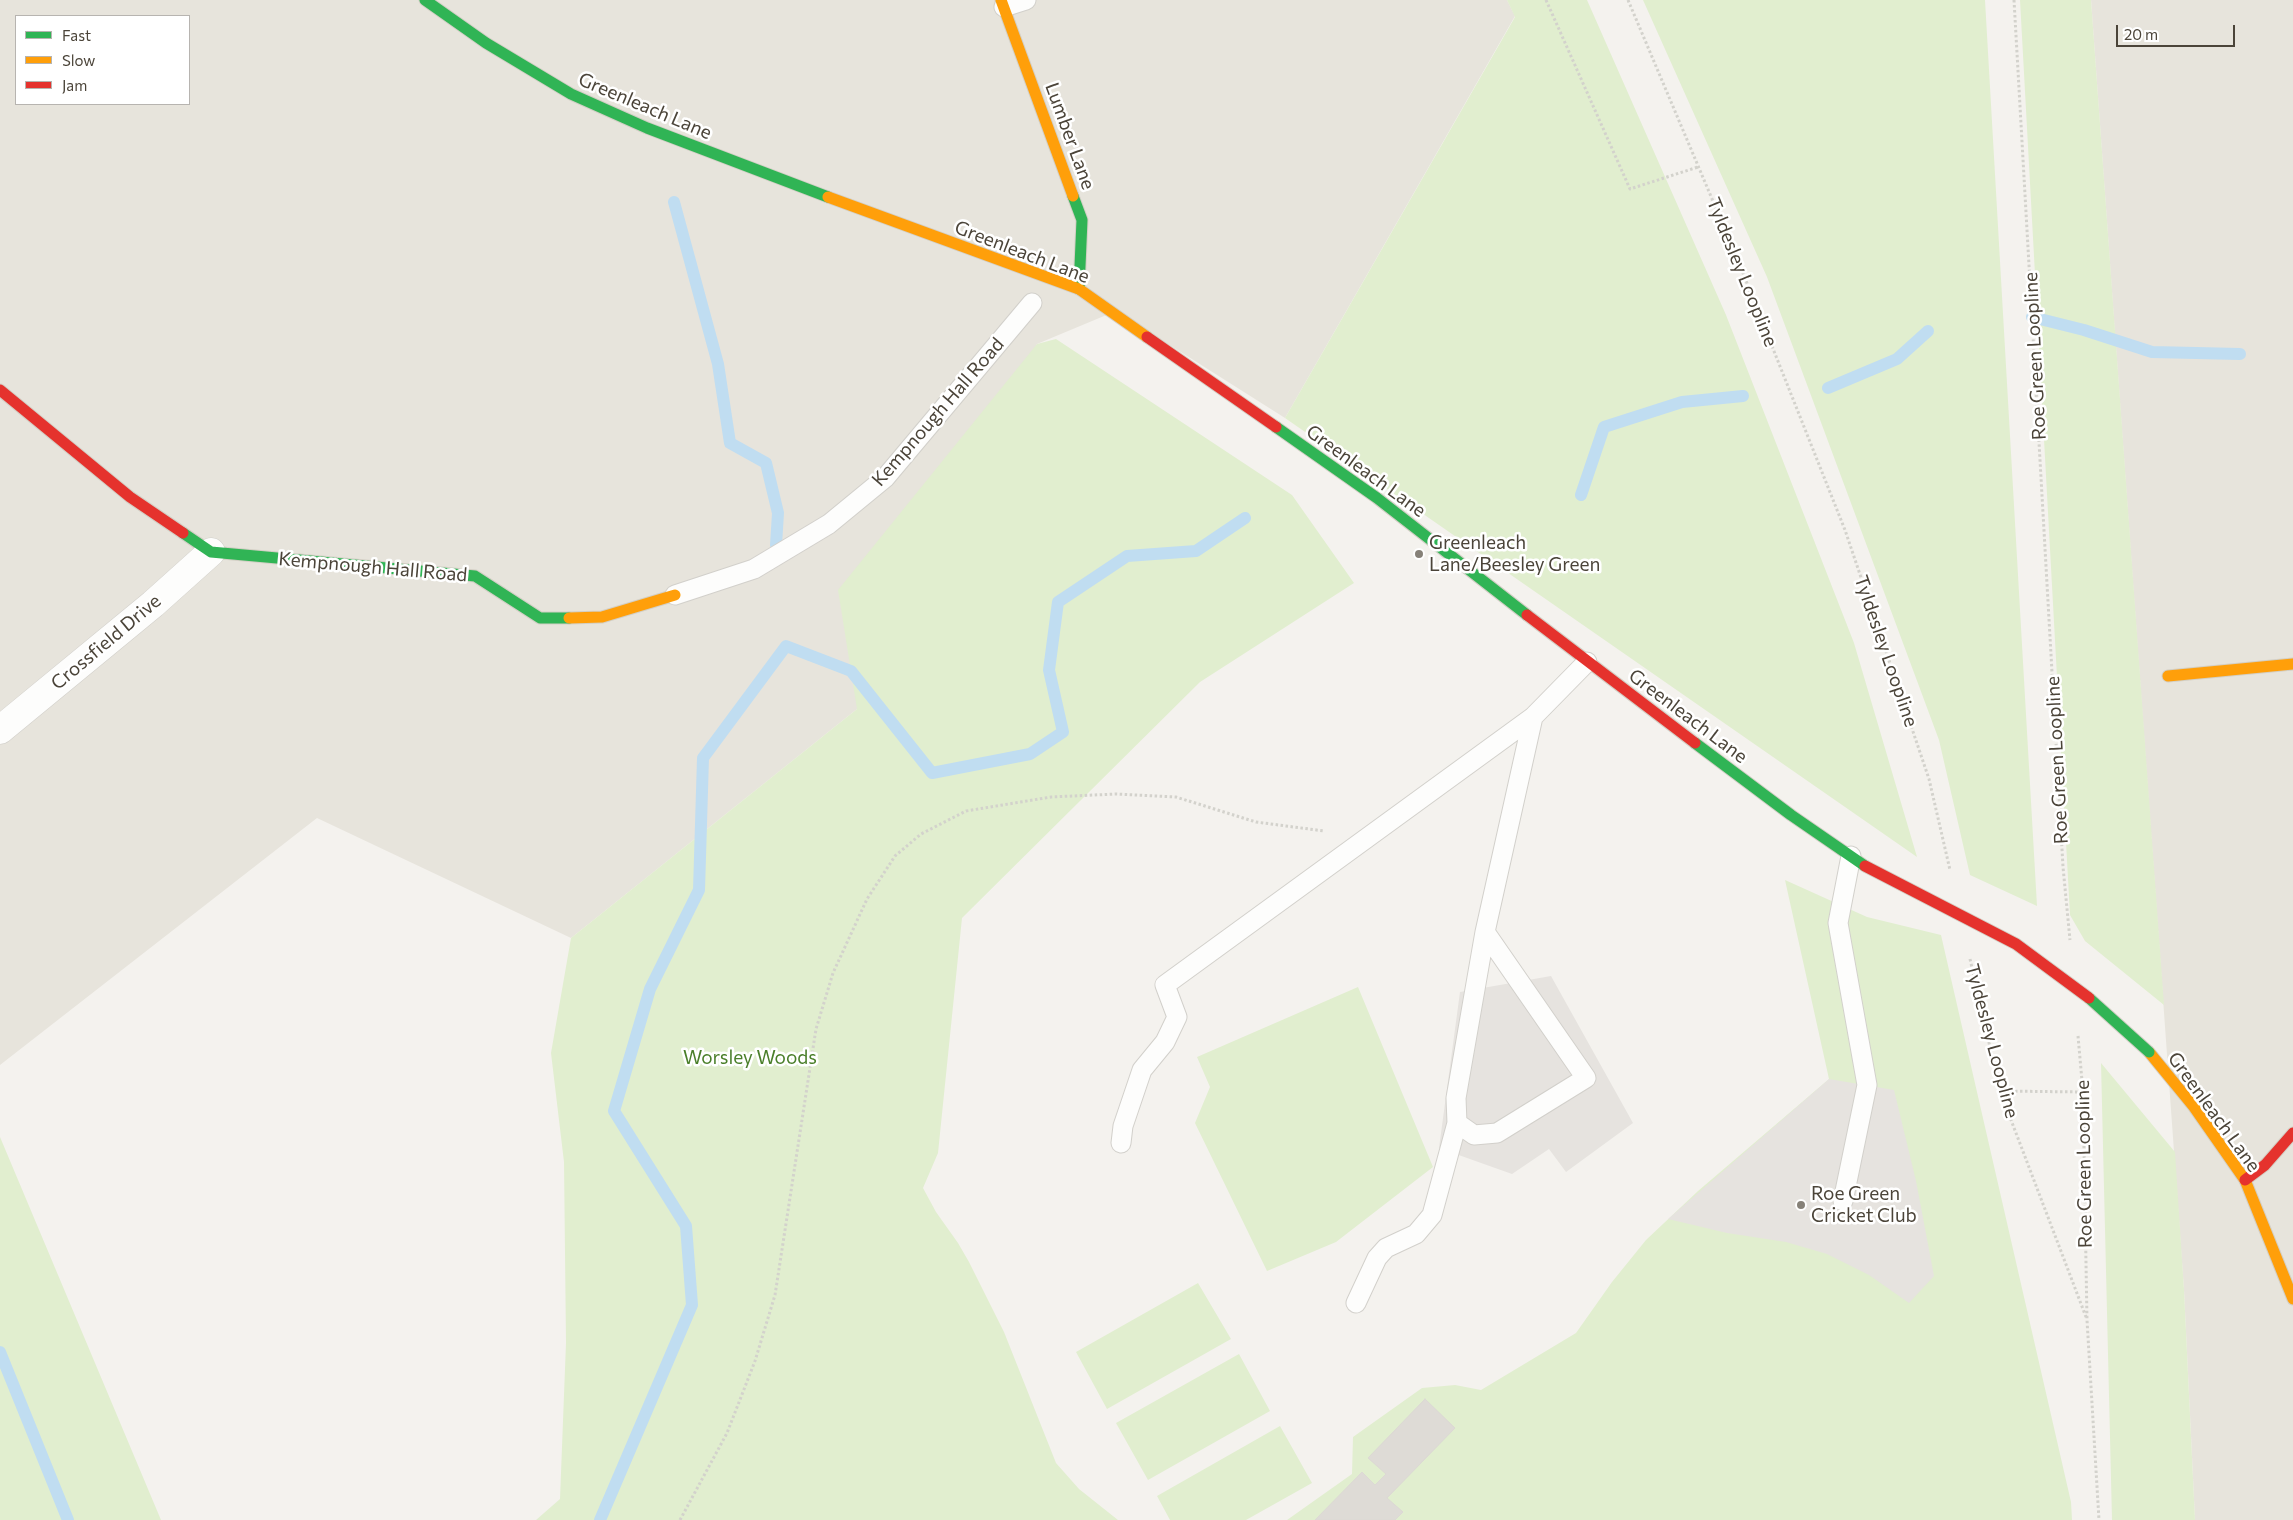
<!DOCTYPE html>
<style>
body{margin:0}
#map{position:relative;width:2293px;height:1520px;overflow:hidden;background:#f4f2ee;font-family:Commissioner,sans-serif}
canvas{display:block}
.legend{position:absolute;left:15px;top:15px;width:175px;height:90px;box-sizing:border-box;background:#fff;border:1px solid #b7b4b0;margin:0;padding:6px 9px;list-style:none;font-size:15px;color:#4b4439}
.legend li{display:flex;align-items:center;gap:10px;height:25px}
.legend b{width:25px;border:1px solid #b7b4b0}
.scale{position:absolute;left:2116px;top:25px;width:119px;height:22px;box-sizing:border-box;border:2px solid #4b4439;border-top:0;padding-left:6px;font-size:15px;line-height:18px;white-space:nowrap;color:#4b4439;-webkit-text-stroke:4px #fff;paint-order:stroke}
</style>
<div id="map">
<canvas width="2293" height="1520"></canvas>
<ul class="legend">
<li><b style="height:6px;background:#30b455"></b>Fast</li>
<li><b style="height:6px;background:#ff9f0a"></b>Slow</li>
<li><b style="height:6px;background:#e5322d"></b>Jam</li>
</ul>
<div class="scale">20 m</div>
</div>
<script>
const ctx = document.querySelector('canvas').getContext('2d');
ctx.lineJoin = 'round';
function paint(path, color) { ctx.fillStyle = color; ctx.fill(path, 'evenodd'); }
const toPath = rows => new Path2D(rows.map(r => 'M' + r).join(''));
function stroke(path, color, width, dash) { ctx.strokeStyle = color; ctx.lineWidth = width; ctx.lineCap = dash ? 'butt' : 'round'; ctx.setLineDash(dash || []); ctx.stroke(path); }
function write(font, color, halo, rows, align = 'center') {
  ctx.font = font + ' Commissioner,sans-serif'; ctx.lineWidth = 5; ctx.setLineDash([]); ctx.textBaseline = 'middle'; ctx.strokeStyle = halo; ctx.fillStyle = color; for (const [text, x, y, turn = 0] of rows) {
    ctx.save(); ctx.translate(x, y); ctx.rotate((+turn || 0) * Math.PI / 180); ctx.textAlign = isNaN(turn) ? turn : align; if (halo) ctx.strokeText(text, 0, 0); ctx.fillText(text, 0, 0); ctx.restore();
  }
}
const residential = toPath([
 [0,0,1507,0,1515,16,1285,418,1116,311,1037,344,857,709,571,938,317,818,0,1065],
 [16,16,189,16,189,104,16,104],
 [2091,0,2293,0,2293,1520,2195,1520,2184,1290]
]);
const green = toPath([
 [1507,0,1587,0,1726,315,1854,643,1917,857,1285,418,1515,17],
 [1643,0,1985,0,2037,906,1970,875,1939,740,1767,277],
 [2020,0,2091,0,2164,1005,2085,941,2070,915],
 [1056,339,1292,495,1354,583,1200,682,962,918,938,1153,923,1188,936,1212,958,1243,969,1262,1004,1332,1056,1463,1079,1489,1118,1520,536,1520,560,1499,566,1343,564,1162,551,1053,571,938,857,709,838,590,1037,344],
 [1785,880,1867,917,1941,935,2071,1502,2072,1520,1287,1520,1352,1474,1353,1437,1422,1388,1455,1385,1481,1390,1576,1333,1612,1282,1646,1240,1698,1191,1829,1079],
 [1358,987,1433,1167,1336,1242,1267,1271,1195,1123,1210,1087,1197,1057],
 [2101,1063,2175,1152,2184,1290,2195,1520,2112,1520],
 [0,1137,161,1520,0,1520],
 [1198,1283,1231,1339,1107,1409,1076,1352],
 [1239,1354,1270,1411,1148,1480,1116,1423],
 [1280,1426,1312,1483,1246,1520,1170,1520,1157,1496]
]);
const parking = toPath([
 [1551,976,1633,1123,1566,1172,1549,1149,1512,1174,1439,1148,1460,992],
 [1829,1079,1894,1090,1916,1181,1934,1276,1909,1303,1869,1275,1827,1254,1786,1242,1727,1233,1668,1219]
]);
const stream = toPath([
 [674,202,718,364,730,443,766,463,778,513,776,545],
 [2032,317,2084,330,2152,352,2240,354],
 [1828,388,1897,359,1928,331],
 [1581,495,1604,427,1682,402,1743,396],
 [0,1352,68,1520],
 [600,1520,692,1305,686,1226,614,1111,650,989,699,890,703,758,786,646,851,671,932,773,1030,754,1063,732,1049,670,1058,602,1127,556,1196,551,1245,518]
]);
const building = toPath([
 [1425,1399,1455,1428,1387,1498,1403,1512,1395,1520,1315,1520,1362,1472,1375,1485,1386,1474,1368,1458,1425,1399]
]);
const path = toPath([
 [1546,0,1630,189,1698,167],
 [1628,0,1737,258,1845,530,1929,779,1950,870],
 [2014,0,2063,867,2070,940],
 [1970,959,2000,1091,2086,1317],
 [2078,1036,2083,1092,2087,1320,2099,1520],
 [2000,1091,2083,1092],
 [680,1520,727,1433,755,1361,775,1295,816,1029,833,973,867,899,895,856,921,834,966,811,1051,797,1116,794,1176,797,1256,822,1324,831]
]);
const lane = toPath([
 [1004,7,1026,0],
 [675,595,754,569,829,524,885,478,1032,303],
 [1485,932,1456,1098,1457,1123,1474,1135,1497,1133,1586,1078,1485,932,1533,717],
 [1121,1143,1123,1126,1142,1070,1165,1042,1177,1017,1165,985,1533,717,1587,662],
 [1843,1201,1867,1085,1838,923,1851,856],
 [1356,1303,1377,1258,1386,1248,1416,1234,1432,1215,1457,1123]
]);
const street = toPath([
 [0,730,153,604,211,552]
]);
const fast = toPath([
 [425,0,486,43,571,94,647,128,828,197],
 [1073,196,1082,220,1079,289],
 [1276,427,1377,498,1527,615],
 [183,533,211,552,475,576,540,618,569,618],
 [1695,743,1791,815,1865,866]
]);
const slow = toPath([
 [1001,0,1073,196],
 [828,197,1079,289,1147,337],
 [569,618,602,617,675,595],
 [2168,676,2293,664],
 [2149,1052,2194,1107,2245,1180,2293,1299]
]);
const jam = toPath([
 [1147,337,1276,427],
 [0,390,130,497,183,533],
 [1527,615,1695,743],
 [2245,1180,2265,1165,2293,1133]
]);
const fastBridge = toPath([
 [2089,998,2149,1052]
]);
const jamBridge = toPath([
 [1865,866,2016,944,2089,998]
]);
const markers = [
 [1419,554,5,"#868178"],
 [1801,1205,5,"#868178"]
];
const streetNames = [
 ["Greenleach Lane",645,106,23],
 ["Lumber Lane",1070,136,70],
 ["Greenleach Lane",1022,252,21],
 ["Tyldesley Loopline",1742,272,68],
 ["Roe Green Loopline",2035,356,-93],
 ["Kempnough Hall Road",938,412,-49],
 ["Greenleach Lane",1366,471,36],
 ["Kempnough Hall Road",373,567,5],
 ["Crossfield Drive",106,642,-40],
 ["Tyldesley Loopline",1886,651,71],
 ["Greenleach Lane",1688,716,37],
 ["Roe Green Loopline",2057,760,-93],
 ["Tyldesley Loopline",1992,1041,75],
 ["Greenleach Lane",2214,1112,54],
 ["Roe Green Loopline",2084,1164,-91]
];
const poiNames = [
 ["Greenleach",1429,543],
 ["Lane/Beesley Green",1429,565],
 ["Roe Green",1811,1194],
 ["Cricket Club",1811,1216]
];
const parkNames = [
 ["Worsley Woods",750,1058]
];
paint(residential, '#e7e4dc');
paint(green, '#e1eecf');
paint(parking, '#e6e3df');
stroke(stream, '#c0ddf1', 12);
paint(building, '#dedbd6');
stroke(building, '#dcd9d4', 1);
stroke(lane, '#d2d0cb', 21);
stroke(street, '#d2d0cb', 29);
stroke(fast, '#d3cfc5', 13);
stroke(slow, '#d3cfc5', 13);
stroke(jam, '#d3cfc5', 13);
stroke(path, '#d3d2cc', 3, [2.5, 2.5]);
stroke(lane, '#fdfdfc', 19);
stroke(street, '#fdfdfc', 28);
stroke(fast, '#30b455', 11);
stroke(slow, '#ff9f0a', 11);
stroke(jam, '#e5322d', 11);
stroke(fastBridge, '#d3cfc5', 13, []);
stroke(jamBridge, '#d3cfc5', 13, []);
stroke(fastBridge, '#30b455', 11);
stroke(jamBridge, '#e5322d', 11);
for (const [x, y, r, color] of markers) { const dot = new Path2D(); dot.arc(x, y, r, 0, 2 * Math.PI); ctx.fillStyle = color; ctx.fill(dot); stroke(dot, '#fff', 2); }
write('19px', '#4b4439', '#fff', streetNames);
write('19px', '#4b4439', '#fff', poiNames, 'left');
write('19px', '#4a7f2a', '#fff', parkNames);
</script>
